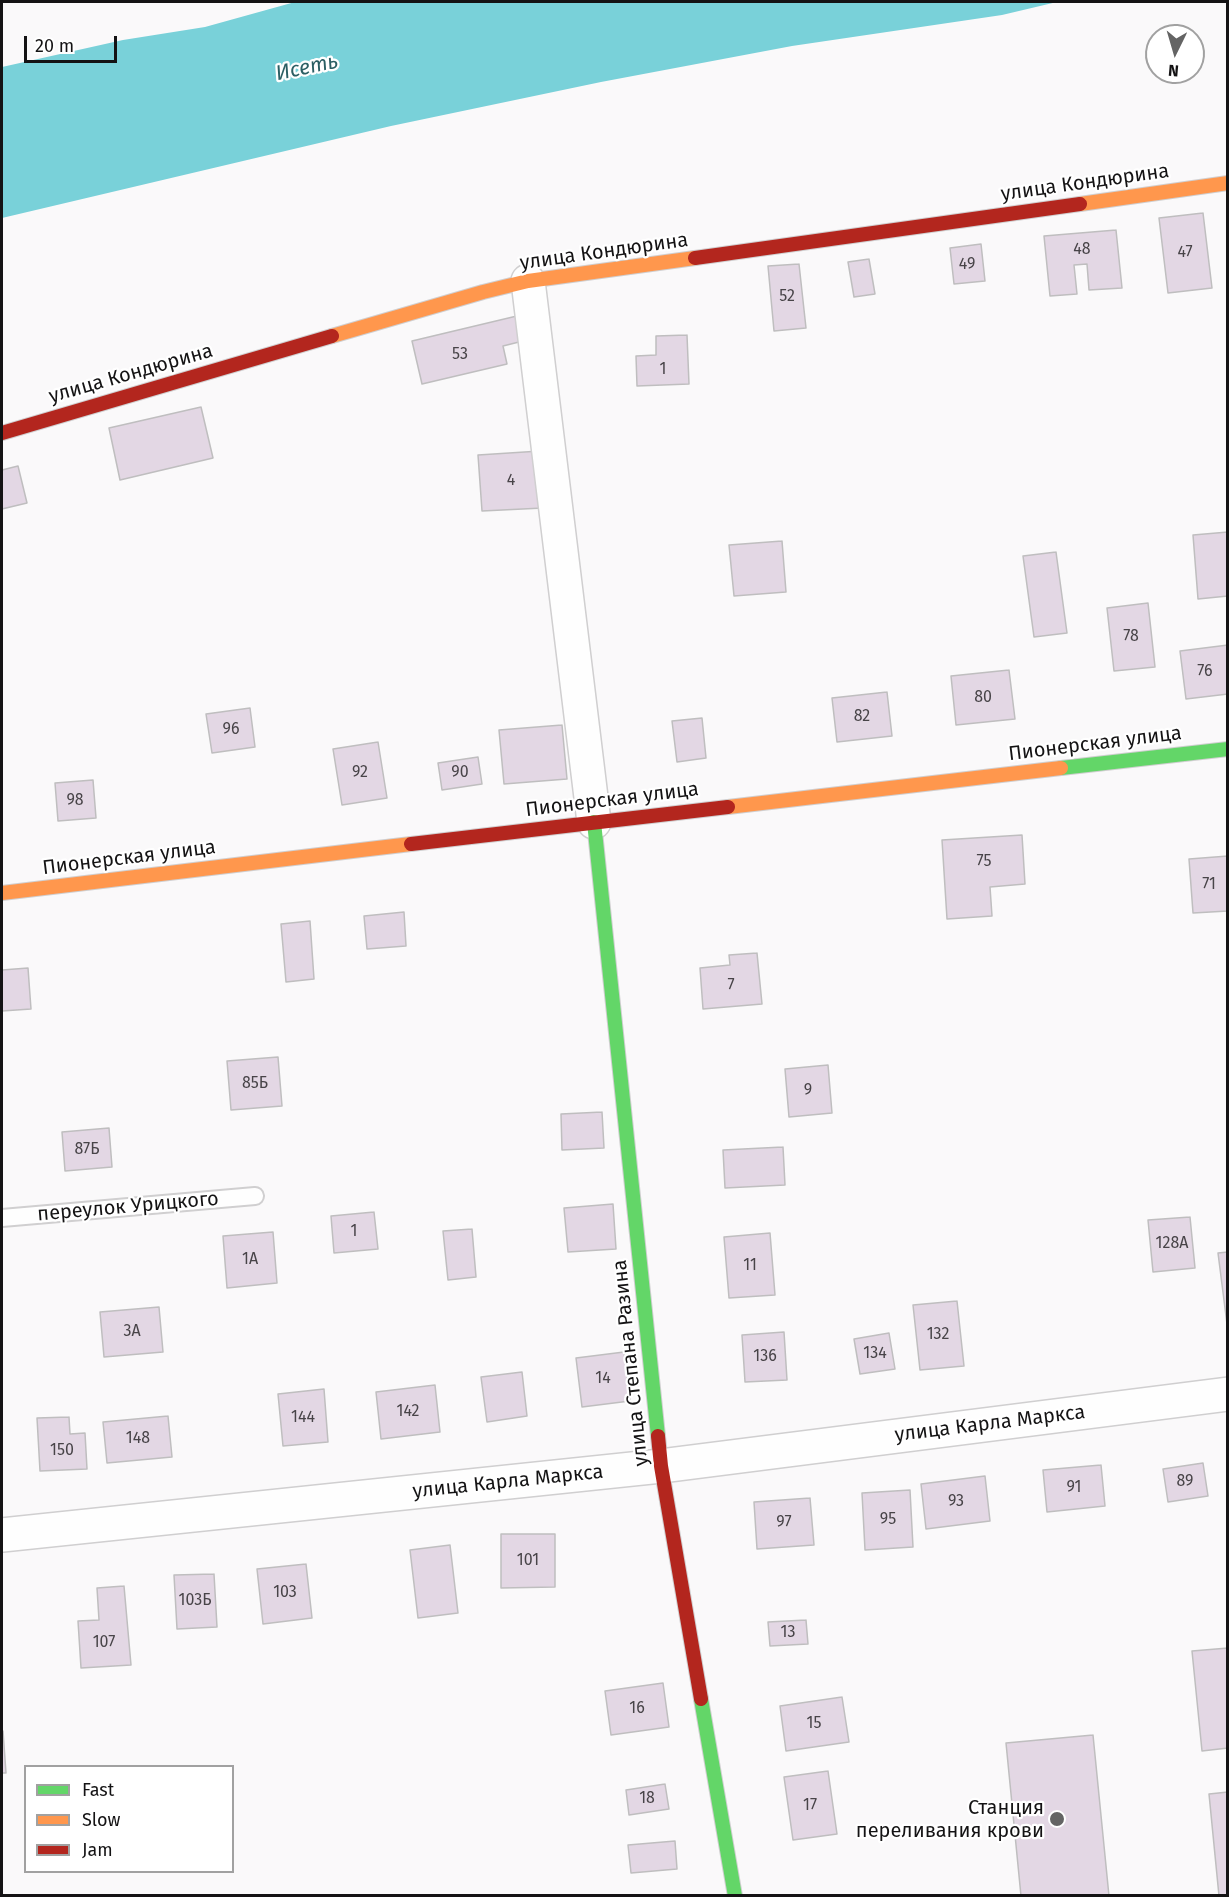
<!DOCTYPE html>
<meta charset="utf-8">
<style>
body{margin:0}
#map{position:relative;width:1229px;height:1897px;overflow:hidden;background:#faf9fa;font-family:"Fira Sans",sans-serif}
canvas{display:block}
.frame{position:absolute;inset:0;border:3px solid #141314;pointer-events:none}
.legend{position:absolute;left:24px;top:1765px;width:210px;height:108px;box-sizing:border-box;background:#fff;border:2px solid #a1a1a1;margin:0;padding:8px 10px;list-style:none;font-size:18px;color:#141314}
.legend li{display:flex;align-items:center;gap:12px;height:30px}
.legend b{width:30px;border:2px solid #a1a1a1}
.north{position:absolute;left:1145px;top:24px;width:60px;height:60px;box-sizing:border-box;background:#fff;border:2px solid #a1a1a1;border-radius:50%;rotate:185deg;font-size:16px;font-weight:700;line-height:24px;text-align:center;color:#141314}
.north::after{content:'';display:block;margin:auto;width:21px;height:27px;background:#646464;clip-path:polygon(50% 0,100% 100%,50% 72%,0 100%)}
.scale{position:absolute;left:24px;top:36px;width:93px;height:27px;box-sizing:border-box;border:3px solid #141314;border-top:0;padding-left:8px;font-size:18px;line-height:21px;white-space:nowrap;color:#141314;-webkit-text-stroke:4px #fff;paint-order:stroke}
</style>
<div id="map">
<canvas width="1229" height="1897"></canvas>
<div class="frame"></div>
<ul class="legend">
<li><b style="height:8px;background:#63d668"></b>Fast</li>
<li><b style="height:8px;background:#ff974d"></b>Slow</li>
<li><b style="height:8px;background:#b3261e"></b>Jam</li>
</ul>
<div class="north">N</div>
<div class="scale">20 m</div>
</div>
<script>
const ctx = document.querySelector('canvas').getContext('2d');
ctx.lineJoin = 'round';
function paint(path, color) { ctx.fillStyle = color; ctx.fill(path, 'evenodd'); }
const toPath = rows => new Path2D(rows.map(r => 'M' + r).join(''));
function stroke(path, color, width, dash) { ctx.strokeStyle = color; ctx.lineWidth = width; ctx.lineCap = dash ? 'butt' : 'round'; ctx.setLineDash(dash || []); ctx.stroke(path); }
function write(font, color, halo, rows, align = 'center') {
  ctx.font = font + ' "Fira Sans",sans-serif'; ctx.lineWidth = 4.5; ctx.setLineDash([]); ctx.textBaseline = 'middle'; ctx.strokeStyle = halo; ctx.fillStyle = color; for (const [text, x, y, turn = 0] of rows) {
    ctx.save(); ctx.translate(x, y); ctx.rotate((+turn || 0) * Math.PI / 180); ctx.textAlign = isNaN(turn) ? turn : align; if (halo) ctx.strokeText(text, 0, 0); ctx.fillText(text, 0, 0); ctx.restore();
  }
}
const water = toPath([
 [295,2,1057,2,1002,15,792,46,601,82,391,126,2,218,2,67,123,40,205,27]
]);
const building = toPath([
 [1203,213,1212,288,1168,293,1159,218,1203,213],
 [1116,230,1122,288,1089,290,1087,264,1074,265,1077,294,1050,296,1044,236,1116,230],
 [981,244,985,281,954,284,950,248,981,244],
 [869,259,875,294,854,297,848,262,869,259],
 [799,264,806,328,774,331,768,266,799,264],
 [521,315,527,340,503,346,507,364,422,384,412,341,521,315],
 [687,335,689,384,637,386,636,356,656,355,656,336,687,335],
 [201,407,213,458,120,480,109,428,201,407],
 [540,451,543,508,482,511,478,455,540,451],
 [18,466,27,503,2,509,2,470,18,466],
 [1228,532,1228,596,1198,599,1193,535,1228,532],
 [782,541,786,592,734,596,729,545,782,541],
 [1056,552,1067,633,1034,637,1023,556,1056,552],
 [1148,603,1155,667,1114,671,1107,608,1148,603],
 [1228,645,1228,694,1186,699,1180,651,1228,645],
 [1009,670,1015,719,956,725,951,676,1009,670],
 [887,692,892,736,837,742,832,698,887,692],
 [250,708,255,747,212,753,206,714,250,708],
 [702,718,706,758,677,762,672,721,702,718],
 [562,725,567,779,504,784,499,730,562,725],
 [378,742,387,798,342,805,333,749,378,742],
 [478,757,482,784,442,790,438,763,478,757],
 [93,780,96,818,58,821,55,783,93,780],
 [1022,835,1025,884,990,887,992,916,947,919,942,840,1022,835],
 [1228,856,1228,911,1193,913,1189,859,1228,856],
 [404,912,406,946,367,949,364,916,404,912],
 [310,921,314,979,286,982,281,924,310,921],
 [757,953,762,1004,703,1009,700,968,730,965,729,955,757,953],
 [28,968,31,1009,2,1011,2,970,28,968],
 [278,1057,282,1106,231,1110,227,1061,278,1057],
 [828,1065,832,1113,789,1117,785,1069,828,1065],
 [602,1112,604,1148,562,1150,561,1114,602,1112],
 [109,1128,112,1167,65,1171,62,1132,109,1128],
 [783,1147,785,1185,725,1188,723,1150,783,1147],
 [613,1204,616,1249,568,1252,564,1208,613,1204],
 [374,1212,378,1249,334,1253,331,1216,374,1212],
 [1190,1217,1195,1268,1153,1272,1148,1220,1190,1217],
 [472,1229,476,1277,448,1280,443,1231,472,1229],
 [273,1232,277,1283,227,1288,223,1236,273,1232],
 [770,1233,775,1295,729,1298,724,1237,770,1233],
 [1228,1252,1228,1332,1218,1253,1228,1252],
 [957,1301,964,1366,920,1370,913,1305,957,1301],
 [159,1307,163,1352,104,1357,100,1312,159,1307],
 [784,1332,787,1380,745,1382,742,1335,784,1332],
 [889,1333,895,1369,860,1374,854,1339,889,1333],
 [624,1352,630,1401,582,1407,576,1358,624,1352],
 [522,1372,527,1416,487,1422,481,1377,522,1372],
 [435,1385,440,1432,381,1439,376,1392,435,1385],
 [324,1389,328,1442,283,1446,278,1394,324,1389],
 [168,1416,172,1457,107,1463,103,1422,168,1416],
 [69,1417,70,1434,85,1433,87,1469,40,1471,37,1418,69,1417],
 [1203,1463,1208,1496,1168,1502,1163,1469,1203,1463],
 [1101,1465,1105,1506,1047,1512,1043,1470,1101,1465],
 [985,1476,990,1521,926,1529,921,1484,985,1476],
 [910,1490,913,1547,865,1550,862,1493,910,1490],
 [810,1498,814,1545,757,1549,754,1502,810,1498],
 [501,1534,555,1534,555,1587,501,1588,501,1534],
 [450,1545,458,1613,418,1618,410,1550,450,1545],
 [306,1564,312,1618,263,1624,257,1569,306,1564],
 [214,1574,217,1627,177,1629,174,1575,214,1574],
 [124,1586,131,1665,81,1668,78,1621,99,1620,97,1588,124,1586],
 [806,1620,808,1644,770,1646,768,1622,806,1620],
 [1228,1648,1228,1748,1202,1751,1192,1651,1228,1648],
 [663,1683,669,1727,611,1735,605,1691,663,1683],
 [842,1697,849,1742,786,1751,780,1706,842,1697],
 [2,1731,3,1731,6,1773,2,1773,2,1731],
 [1093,1735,1109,1896,1021,1896,1006,1743,1093,1735],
 [828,1771,837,1834,793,1840,784,1777,828,1771],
 [665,1784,669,1809,629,1815,626,1790,665,1784],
 [1228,1792,1228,1896,1219,1896,1209,1794,1228,1792],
 [675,1841,677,1869,631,1873,628,1845,675,1841]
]);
const lane = toPath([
 [2,1218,255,1196]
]);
const street = toPath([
 [528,281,594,822],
 [2,1535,661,1466,1228,1394]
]);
const fast = toPath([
 [1061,768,1228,749],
 [594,822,658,1436],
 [701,1699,735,1896]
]);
const slow = toPath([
 [1080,204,1228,183],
 [332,336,483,292,528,281,695,258],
 [728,807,1061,768],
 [2,893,411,844]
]);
const jam = toPath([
 [695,258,1080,204],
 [2,433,332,336],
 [411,844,728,807],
 [658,1436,661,1466,701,1699]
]);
const markers = [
 [1057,1819,8,"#646464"]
];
const numberNames = [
 ["48",1082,250],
 ["47",1185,253],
 ["49",967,265],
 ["52",787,297],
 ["53",460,355],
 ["1",663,370],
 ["4",511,481],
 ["78",1131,637],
 ["76",1205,672],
 ["80",983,698],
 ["82",862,717],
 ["96",231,730],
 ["92",360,773],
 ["90",460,773],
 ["98",75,801],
 ["75",984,862],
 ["71",1209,885],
 ["7",731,986],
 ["85Б",255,1084],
 ["9",808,1091],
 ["87Б",87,1150],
 ["1",354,1232],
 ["128А",1172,1244],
 ["1А",250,1260],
 ["11",750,1266],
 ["3А",132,1332],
 ["132",938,1335],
 ["134",875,1354],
 ["136",765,1357],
 ["14",603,1379],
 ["142",408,1412],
 ["144",303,1418],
 ["148",138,1439],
 ["150",62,1451],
 ["89",1185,1482],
 ["91",1074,1488],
 ["93",956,1502],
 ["95",888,1520],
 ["97",784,1523],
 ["101",528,1561],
 ["103",285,1593],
 ["103Б",195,1601],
 ["13",788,1633],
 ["107",104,1643],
 ["16",637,1709],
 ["15",814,1724],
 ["18",647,1799],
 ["17",810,1806]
];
const streetNames = [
 ["улица Кондюрина",1085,183,-8],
 ["улица Кондюрина",604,252,-8],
 ["улица Кондюрина",131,374,-16],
 ["Пионерская улица",1095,744,-7],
 ["Пионерская улица",612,800,-7],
 ["Пионерская улица",129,858,-7],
 ["переулок Урицкого",128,1207,-5],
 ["улица Степана Разина",631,1363,-96],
 ["улица Карла Маркса",990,1424,-7],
 ["улица Карла Маркса",508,1482,-6]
];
const poiNames = [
 ["Станция",1044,1808],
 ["переливания крови",1044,1831]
];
const waterNames = [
 ["Исеть",307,68,-12]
];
paint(water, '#79d1d9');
paint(building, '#e3d7e4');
stroke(building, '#bfbebf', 1.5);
stroke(lane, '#d0cfd0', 20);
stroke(street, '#d0cfd0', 36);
stroke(fast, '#d0cfd0', 16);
stroke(slow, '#d0cfd0', 16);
stroke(jam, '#d0cfd0', 16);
stroke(lane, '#fefefe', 16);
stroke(street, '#fefefe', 33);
stroke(fast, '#63d668', 14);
stroke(slow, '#ff974d', 14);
stroke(jam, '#b3261e', 14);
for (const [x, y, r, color] of markers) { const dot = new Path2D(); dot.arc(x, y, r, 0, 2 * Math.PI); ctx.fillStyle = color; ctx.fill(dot); stroke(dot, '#fff', 2); }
write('16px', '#484448', null, numberNames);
write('20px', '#141314', '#fff', streetNames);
write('20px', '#141314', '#fff', poiNames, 'right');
write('italic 21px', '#2b5f64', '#fff', waterNames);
</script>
